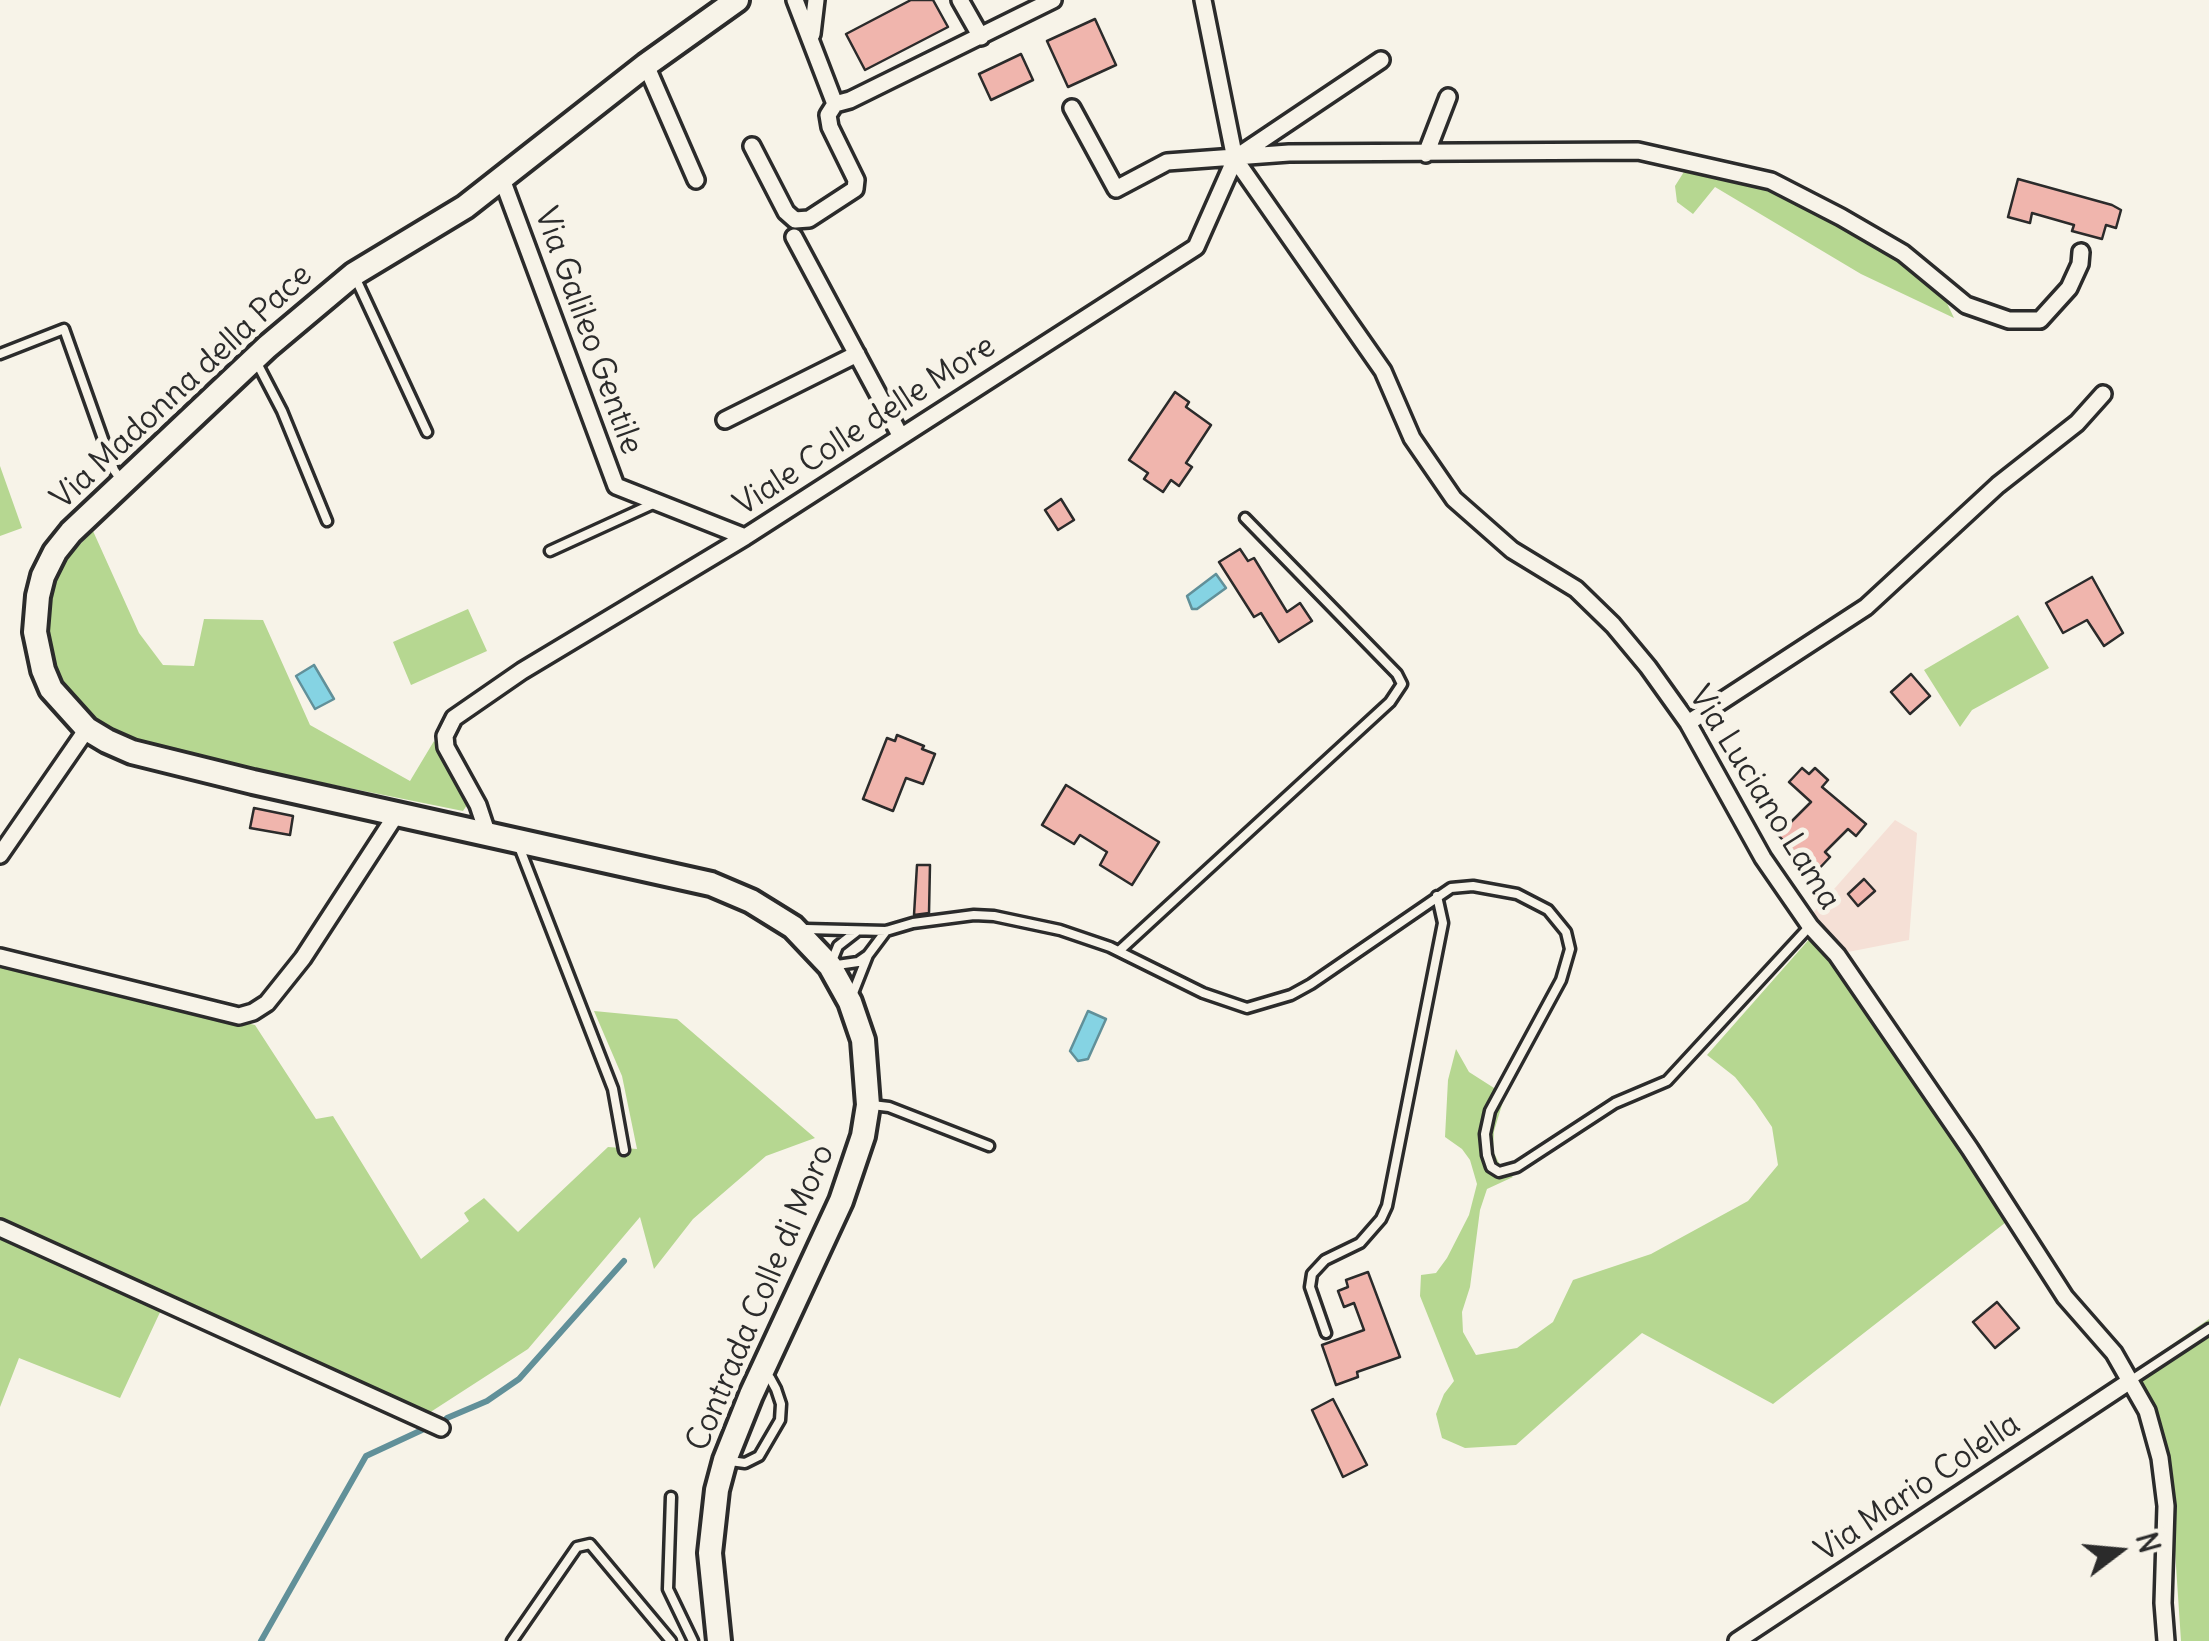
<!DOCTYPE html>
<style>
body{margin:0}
#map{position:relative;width:2209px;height:1641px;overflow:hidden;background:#f7f3e8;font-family:Delius,sans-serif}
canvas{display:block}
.north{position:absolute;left:2069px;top:1501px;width:100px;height:100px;-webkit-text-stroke:8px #f7f3e8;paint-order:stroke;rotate:74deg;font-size:28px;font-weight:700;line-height:40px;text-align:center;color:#2b2b2b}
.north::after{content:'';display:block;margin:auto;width:35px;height:45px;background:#2b2b2b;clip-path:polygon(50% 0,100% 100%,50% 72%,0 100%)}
</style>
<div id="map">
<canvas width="2209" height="1641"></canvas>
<div class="north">N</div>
</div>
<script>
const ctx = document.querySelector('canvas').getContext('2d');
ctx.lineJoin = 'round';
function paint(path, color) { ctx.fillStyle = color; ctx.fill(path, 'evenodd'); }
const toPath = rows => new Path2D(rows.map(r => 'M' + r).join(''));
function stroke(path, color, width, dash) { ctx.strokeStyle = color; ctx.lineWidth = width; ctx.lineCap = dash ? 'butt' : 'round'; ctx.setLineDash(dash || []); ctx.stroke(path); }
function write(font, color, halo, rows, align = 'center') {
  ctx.font = font + ' Delius,sans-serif'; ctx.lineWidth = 10; ctx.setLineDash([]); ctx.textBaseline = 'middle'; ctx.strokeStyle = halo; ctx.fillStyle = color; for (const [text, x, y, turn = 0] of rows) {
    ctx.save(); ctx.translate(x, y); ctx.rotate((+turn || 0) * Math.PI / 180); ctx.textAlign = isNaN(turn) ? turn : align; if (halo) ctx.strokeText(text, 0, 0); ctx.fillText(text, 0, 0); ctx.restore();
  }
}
const built = toPath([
 [1895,820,1917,833,1909,940,1848,952,1812,914]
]);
const green = toPath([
 [1687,167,1772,185,1867,234,1931,281,1945,299,1954,318,1861,274,1715,187,1693,214,1677,202,1675,186],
 [0,466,22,528,0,536],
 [93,531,139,633,163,665,194,666,204,619,263,620,310,725,410,781,434,741,469,802,463,811,250,768,142,742,106,728,75,703,56,675,46,643,46,615,53,585,67,558],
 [468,609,487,651,411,685,393,642],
 [2018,615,2049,668,1972,710,1960,727,1924,670],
 [1812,936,1830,958,2010,1219,1773,1404,1642,1333,1516,1445,1465,1448,1442,1438,1436,1414,1444,1394,1454,1381,1420,1296,1421,1275,1436,1273,1447,1258,1469,1215,1477,1184,1470,1160,1462,1149,1445,1137,1448,1080,1456,1049,1469,1072,1505,1095,1494,1131,1493,1151,1501,1167,1513,1177,1487,1189,1480,1210,1470,1287,1462,1312,1463,1332,1476,1355,1517,1348,1553,1322,1573,1280,1651,1254,1748,1201,1778,1165,1772,1127,1755,1102,1735,1077,1707,1055],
 [0,967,255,1025,316,1119,333,1116,421,1259,469,1221,464,1213,484,1198,518,1232,608,1147,637,1149,622,1076,594,1011,677,1019,815,1138,766,1156,693,1219,654,1269,640,1217,528,1349,429,1413,169,1293,120,1398,19,1358,0,1407],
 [2209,1319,2209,1641,2181,1641,2172,1506,2157,1416,2135,1370]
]);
const water = toPath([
 [1216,574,1226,588,1197,609,1192,609,1187,596,1216,574],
 [314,665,334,699,315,709,296,676,314,665],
 [1088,1011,1106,1019,1088,1059,1078,1061,1070,1051,1088,1011]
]);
const stream = toPath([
 [447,1418,487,1401,519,1379,624,1261],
 [261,1641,366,1456,422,1430]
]);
const building = toPath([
 [911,0,933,0,948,27,865,70,846,34,911,0],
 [1095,19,1116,65,1068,87,1047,41,1095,19],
 [1021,54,1033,80,991,100,979,74,1021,54],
 [2018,179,2112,205,2121,210,2116,228,2106,225,2102,239,2072,231,2074,225,2032,213,2030,223,2008,217,2018,179],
 [1175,392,1189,402,1186,407,1211,425,1186,463,1192,467,1179,486,1171,480,1163,492,1144,479,1148,473,1129,460,1175,392],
 [1061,499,1074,520,1058,530,1045,510,1061,499],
 [1240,549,1248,561,1254,558,1287,612,1300,603,1312,621,1279,642,1261,613,1254,617,1219,562,1240,549],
 [2092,577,2123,633,2104,646,2087,620,2063,633,2046,603,2092,577],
 [1911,674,1930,696,1910,714,1891,692,1911,674],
 [897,735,924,746,922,749,935,754,923,784,906,778,893,811,863,799,887,738,895,741,897,735],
 [1802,768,1809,774,1815,768,1828,780,1822,787,1866,824,1856,836,1848,829,1825,852,1830,857,1815,873,1778,835,1811,802,1789,782,1802,768],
 [1066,785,1159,842,1132,885,1100,865,1107,852,1080,835,1074,844,1042,825,1066,785],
 [254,808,293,816,290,835,250,828,254,808],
 [917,865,930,865,929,913,914,915,917,865],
 [1864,879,1875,891,1858,906,1848,894,1864,879],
 [1368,1272,1400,1357,1357,1372,1358,1377,1336,1385,1322,1345,1364,1330,1354,1303,1344,1307,1338,1291,1348,1287,1346,1280,1368,1272],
 [1997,1302,2019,1328,1995,1348,1973,1322,1997,1302],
 [1333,1399,1367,1465,1343,1477,1312,1410,1333,1399]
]);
const service = toPath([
 [355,277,427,432],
 [0,354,64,329,114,470,121,480],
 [257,363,282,411,327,521],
 [550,551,655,503],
 [518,844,613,1089,624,1150],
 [806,929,886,931,913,923,974,915,994,916,1060,930,1110,947,1203,993,1247,1008,1291,995,1311,984,1451,888,1473,886,1517,894,1548,910,1566,932,1570,949,1561,980,1490,1111,1485,1134,1487,1155,1491,1167,1499,1172,1517,1167,1615,1103,1667,1081,1810,926],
 [856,932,838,946,830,966,858,962,868,955],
 [1119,951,1390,702,1402,684,1397,674,1245,518],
 [853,993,868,955,886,931],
 [872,1105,889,1107,989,1146],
 [1326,1333,1310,1287,1312,1274,1325,1260,1360,1243,1381,1219,1387,1206,1443,923,1437,896],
 [2130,1381,2209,1329],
 [730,1461,745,1463,759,1456,780,1420,781,1404,776,1389,770,1378,763,1374],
 [671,1497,668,1589,693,1641],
 [512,1641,577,1547,590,1544,671,1641]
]);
const minor = toPath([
 [795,0,835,104],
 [960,0,981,37],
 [812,34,816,0],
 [646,65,696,180],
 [835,104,850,100,1053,0],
 [1072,108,1116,189,1167,162,1289,153,1638,151,1771,181,1841,217,1903,253,1966,305,2009,320,2040,320,2069,288,2080,264,2081,252],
 [752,146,786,212,795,220,809,219,855,189,856,180,830,127,828,115,835,104],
 [1426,154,1448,97],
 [1238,156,1381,60],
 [1235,159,1383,371,1412,438,1454,499,1512,550,1576,589,1613,625,1648,667,1688,723,1763,858,1810,926,1837,955,1970,1149,2065,1297,2114,1353,2147,1411,2160,1458,2166,1506,2163,1603,2166,1641],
 [502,179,616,486,745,537],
 [794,237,900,435],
 [725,420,857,354],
 [1688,723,1866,607,1998,485,2077,423,2103,394],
 [488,835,478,805,446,747,445,736,454,718,522,671,745,537,1196,247,1235,159,1203,0],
 [0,855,87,729],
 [0,957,239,1016,253,1012,267,1003,303,958,396,815],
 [0,1228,441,1428],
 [1737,1641,2130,1381]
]);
const secondary = toPath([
 [719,1641,710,1553,717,1490,725,1460,751,1395,841,1201,863,1136,868,1105,863,1040,850,1002,830,966,793,927,751,901,711,884,253,782,132,752,107,741,87,729,51,689,43,670,35,632,38,596,43,576,55,552,71,532,267,347,354,274,465,207,646,65,737,0]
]);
const streetNames = [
 ["Via Galileo Gentile",588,331,70],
 ["Via Madonna della Pace",182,387,-43],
 ["Viale Colle delle More",865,426,-33],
 ["Via Luciano Lama",1764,798,58],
 ["Contrada Colle di Moro",761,1298,-67],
 ["Via Mario Colella",1918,1488,-34]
];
paint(built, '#f5e0d6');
paint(green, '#b6d791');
paint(water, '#85d3e3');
stroke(water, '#619099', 2.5);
stroke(stream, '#619099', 6);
paint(building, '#f0b5ad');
stroke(building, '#2b2b2b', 2.5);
stroke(service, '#2b2b2b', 15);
stroke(minor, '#2b2b2b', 22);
stroke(secondary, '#2b2b2b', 30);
stroke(service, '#f7f3e8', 8);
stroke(minor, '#f7f3e8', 15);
stroke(secondary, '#f7f3e8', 22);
write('32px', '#2b2b2b', '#f7f3e8', streetNames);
</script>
